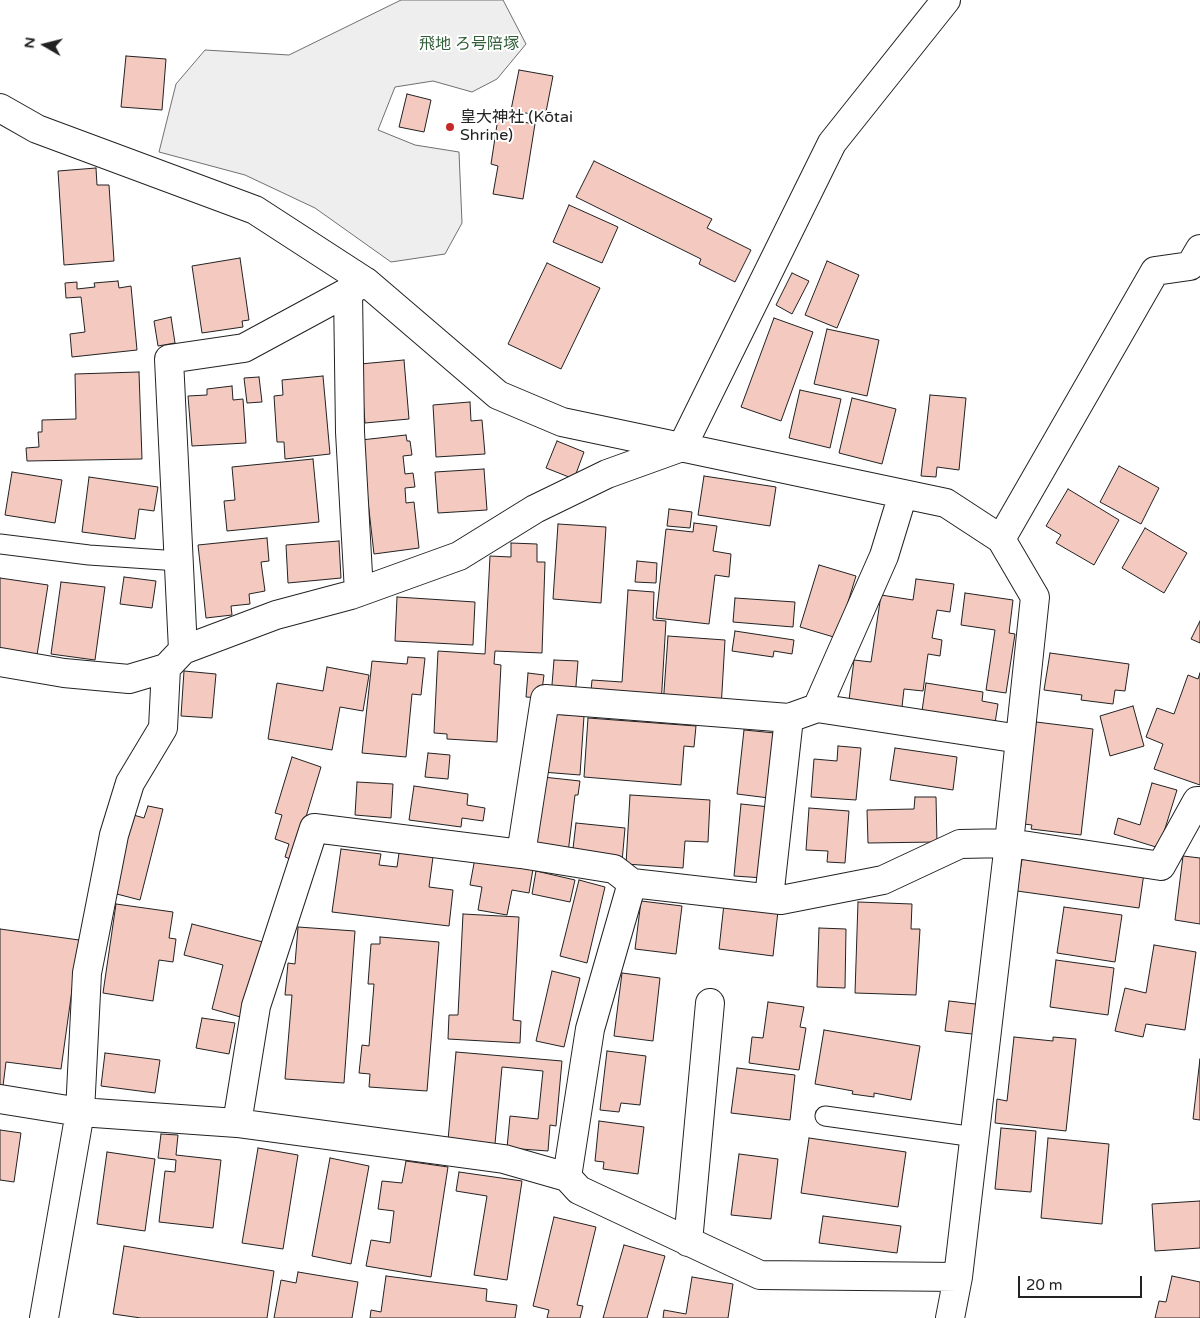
<!DOCTYPE html>
<meta charset="utf-8">
<style>
body{margin:0}
#map{position:relative;width:1200px;height:1318px;overflow:hidden;background:#fff;font-family:"Varela Round",sans-serif}
canvas{display:block}
.north{position:absolute;left:20px;top:20px;width:50px;height:50px;-webkit-text-stroke:4px #fff;paint-order:stroke;rotate:278deg;font-size:14px;font-weight:700;line-height:20px;text-align:center;color:#222}
.north::after{content:'';display:block;margin:auto;width:18px;height:22px;background:#222;clip-path:polygon(50% 0,100% 100%,50% 72%,0 100%)}
.scale{position:absolute;left:1018px;top:1276px;width:124px;height:22px;box-sizing:border-box;border:2px solid #222;border-top:0;padding-left:6px;font-size:15px;line-height:18px;white-space:nowrap;color:#222;-webkit-text-stroke:4px #fff;paint-order:stroke}
</style>
<div id="map">
<canvas width="1200" height="1318"></canvas>
<div class="north">N</div>
<div class="scale">20 m</div>
</div>
<script>
const ctx = document.querySelector('canvas').getContext('2d');
ctx.lineJoin = 'round';
function paint(path, color) { ctx.fillStyle = color; ctx.fill(path, 'evenodd'); }
const toPath = rows => new Path2D(rows.map(r => 'M' + r).join(''));
function stroke(path, color, width, dash) { ctx.strokeStyle = color; ctx.lineWidth = width; ctx.lineCap = dash ? 'butt' : 'round'; ctx.setLineDash(dash || []); ctx.stroke(path); }
function write(font, color, halo, rows, align = 'center') {
  ctx.font = font + ' "Varela Round","Noto Sans JP",sans-serif'; ctx.lineWidth = 4; ctx.setLineDash([]); ctx.textBaseline = 'middle'; ctx.strokeStyle = halo; ctx.fillStyle = color; for (const [text, x, y, turn = 0] of rows) {
    ctx.save(); ctx.translate(x, y); ctx.rotate((+turn || 0) * Math.PI / 180); ctx.textAlign = isNaN(turn) ? turn : align; if (halo) ctx.strokeText(text, 0, 0); ctx.fillText(text, 0, 0); ctx.restore();
  }
}
const green = toPath([
 [401,0,503,0,526,44,497,79,472,92,433,81,395,87,378,130,415,145,459,152,462,223,445,254,391,262,315,208,245,175,159,152,176,84,205,50,289,55,401,0]
]);
const building = toPath([
 [126,56,166,59,162,110,121,107,126,56],
 [519,70,553,76,545,117,511,110,519,70],
 [407,94,431,100,424,132,399,127,407,94],
 [498,118,535,124,523,199,493,194,498,166,491,164,498,118],
 [594,161,712,219,707,228,751,250,735,282,699,264,701,259,576,197,594,161],
 [96,168,97,185,109,185,114,261,64,265,58,171,96,168],
 [569,205,618,227,602,263,553,242,569,205],
 [240,258,249,320,242,321,243,327,202,333,192,266,240,258],
 [827,261,859,275,837,328,805,315,827,261],
 [547,263,600,288,561,369,508,344,547,263],
 [792,273,809,281,792,314,776,305,792,273],
 [118,281,119,288,131,286,137,350,72,357,70,334,85,332,81,297,66,298,65,283,77,282,77,289,95,287,94,283,118,281],
 [171,317,175,343,158,346,154,321,171,317],
 [774,318,813,332,781,421,741,407,774,318],
 [827,329,879,340,867,396,814,384,827,329],
 [404,360,409,419,365,423,360,364,404,360],
 [139,372,142,459,27,461,26,448,39,447,38,432,42,432,42,420,76,419,75,374,139,372],
 [323,376,330,454,285,459,284,442,277,442,274,396,283,395,282,380,323,376],
 [259,377,262,402,247,403,244,378,259,377],
 [232,386,233,400,243,399,246,443,192,446,188,396,207,395,207,389,232,386],
 [800,390,841,399,830,448,789,438,800,390],
 [930,395,966,398,959,470,937,467,936,477,921,476,930,395],
 [852,398,896,409,882,464,839,453,852,398],
 [470,402,471,421,482,420,485,454,436,457,433,405,470,402],
 [406,435,407,441,410,441,412,455,403,456,405,474,413,473,415,487,405,488,406,503,414,502,419,548,374,554,361,440,406,435],
 [557,441,584,452,574,479,546,468,557,441],
 [313,459,319,522,227,531,224,501,235,500,232,467,313,459],
 [1119,466,1159,488,1141,524,1100,502,1119,466],
 [484,469,487,510,438,513,435,472,484,469],
 [12,472,62,480,55,523,5,515,12,472],
 [704,476,776,487,770,526,698,515,704,476],
 [89,477,158,487,154,511,139,509,135,539,82,532,89,477],
 [1068,489,1119,520,1094,565,1056,543,1061,535,1046,526,1068,489],
 [669,509,692,512,690,528,667,526,669,509],
 [694,523,717,526,713,551,731,554,729,577,715,575,709,624,656,618,666,529,693,532,694,523],
 [558,524,606,527,601,603,553,599,558,524],
 [1145,528,1187,553,1164,593,1122,568,1145,528],
 [267,538,269,561,261,562,265,591,249,594,250,604,231,606,232,615,206,618,198,545,267,538],
 [339,541,341,578,288,583,286,545,339,541],
 [511,543,537,544,537,562,545,562,542,653,495,651,494,664,501,665,497,742,447,739,447,734,434,733,438,651,485,654,490,556,511,557,511,543],
 [637,561,657,563,656,583,635,582,637,561],
 [819,565,856,576,837,638,800,627,819,565],
 [124,577,156,581,152,608,120,604,124,577],
 [0,578,48,585,37,655,0,650,0,578],
 [916,579,954,584,950,612,937,610,932,638,942,640,940,656,928,654,923,691,904,689,902,707,849,700,854,660,871,662,881,595,913,600,916,579],
 [61,582,105,587,95,660,51,654,61,582],
 [628,590,654,592,653,620,666,621,661,705,590,701,592,680,622,682,628,590],
 [965,593,1013,600,1009,633,1015,634,1006,693,986,690,995,630,961,625,965,593],
 [397,597,475,602,473,645,395,641,397,597],
 [735,598,795,602,793,627,733,622,735,598],
 [1200,621,1200,643,1191,639,1200,621],
 [735,631,794,640,792,654,774,651,773,657,732,651,735,631],
 [668,636,725,640,721,709,663,706,668,636],
 [1050,653,1129,664,1125,691,1115,690,1113,704,1081,700,1082,695,1044,690,1050,653],
 [408,657,425,658,421,695,412,694,406,757,362,753,372,661,407,664,408,657],
 [554,660,578,661,575,698,551,697,554,660],
 [327,667,369,675,363,711,340,707,332,750,268,739,277,683,323,691,327,667],
 [184,671,216,674,212,718,181,716,184,671],
 [528,673,544,675,541,698,526,697,528,673],
 [1200,673,1200,785,1154,769,1163,744,1146,737,1157,708,1174,714,1188,675,1198,679,1200,673],
 [926,683,983,692,982,701,998,704,995,723,922,711,926,683],
 [1133,706,1144,746,1110,756,1100,716,1133,706],
 [552,714,584,716,580,775,542,772,552,714],
 [588,718,696,726,694,747,684,746,681,785,584,777,588,718],
 [1036,722,1093,729,1081,835,1031,829,1032,825,1024,824,1036,722],
 [744,730,775,733,769,798,737,794,744,730],
 [838,746,861,748,856,800,811,797,814,759,837,761,838,746],
 [895,748,957,757,953,790,890,780,895,748],
 [428,753,450,755,448,779,425,777,428,753],
 [292,757,321,767,293,860,285,857,289,844,275,839,282,815,275,813,292,757],
 [543,777,580,781,578,795,575,795,568,853,535,850,543,777],
 [357,782,393,784,391,818,355,815,357,782],
 [1152,783,1177,790,1159,848,1114,834,1118,818,1140,825,1152,783],
 [414,786,468,794,467,805,485,808,483,821,462,818,461,827,409,820,414,786],
 [630,795,710,800,708,842,685,841,683,868,626,864,630,795],
 [915,797,936,797,937,842,868,843,867,810,914,809,915,797],
 [741,804,770,807,764,878,734,876,741,804],
 [148,806,163,809,140,900,109,892,130,814,144,818,148,806],
 [809,808,849,811,845,863,827,862,828,851,806,850,809,808],
 [576,823,625,828,622,862,572,857,576,823],
 [341,849,381,854,379,865,397,867,399,853,433,857,429,887,453,890,449,926,332,912,341,849],
 [1023,853,1144,873,1139,908,1017,891,1023,853],
 [1183,856,1200,858,1200,924,1175,920,1183,856],
 [475,858,533,869,529,893,512,890,507,915,478,910,482,887,470,885,475,858],
 [536,871,575,880,570,902,532,894,536,871],
 [579,880,605,887,587,963,560,956,579,880],
 [641,901,682,906,676,954,635,949,641,901],
 [858,902,912,904,911,929,920,929,916,995,855,993,858,902],
 [116,904,173,912,169,938,176,939,173,962,159,960,153,1001,103,993,116,904],
 [724,904,778,911,773,956,719,949,724,904],
 [1064,907,1122,915,1115,962,1057,953,1064,907],
 [463,914,519,917,513,1020,521,1021,520,1043,448,1039,449,1015,458,1015,463,914],
 [192,924,263,942,244,1018,212,1009,223,965,184,955,192,924],
 [298,927,355,931,344,1083,285,1079,292,995,285,995,288,963,295,964,298,927],
 [819,928,846,929,845,988,817,987,819,928],
 [0,929,79,940,61,1069,6,1062,3,1086,0,1086,0,929],
 [380,937,439,942,427,1091,369,1087,370,1074,359,1073,362,1045,369,1046,374,984,368,984,371,944,380,944,380,937],
 [1154,945,1196,952,1185,1030,1146,1024,1143,1037,1115,1031,1125,988,1146,993,1154,945],
 [1056,960,1114,968,1108,1015,1050,1007,1056,960],
 [552,971,580,978,564,1047,536,1041,552,971],
 [622,973,660,978,653,1041,614,1036,622,973],
 [949,1001,984,1005,981,1035,945,1031,949,1001],
 [768,1002,804,1007,800,1027,806,1028,799,1070,749,1063,752,1037,763,1038,768,1002],
 [202,1018,235,1023,229,1054,196,1048,202,1018],
 [824,1030,920,1046,911,1100,874,1093,874,1097,852,1094,853,1091,815,1084,824,1030],
 [1014,1037,1053,1041,1053,1037,1076,1039,1066,1131,995,1123,997,1099,1007,1101,1014,1037],
 [607,1051,646,1056,640,1105,621,1103,619,1112,600,1110,607,1051],
 [456,1052,562,1061,556,1126,550,1125,548,1151,507,1148,510,1116,538,1119,543,1071,502,1067,495,1144,448,1140,456,1052],
 [105,1053,160,1060,155,1093,101,1086,105,1053],
 [1200,1059,1200,1120,1193,1119,1200,1059],
 [737,1068,795,1075,790,1120,731,1113,737,1068],
 [599,1121,644,1127,638,1174,603,1169,604,1162,595,1161,599,1121],
 [1001,1128,1036,1131,1031,1192,995,1189,1001,1128],
 [0,1130,21,1133,14,1182,0,1180,0,1130],
 [161,1134,178,1135,176,1155,221,1160,213,1228,159,1222,165,1171,175,1172,176,1160,158,1158,161,1134],
 [809,1138,906,1152,898,1207,801,1193,809,1138],
 [1048,1138,1109,1144,1102,1224,1041,1218,1048,1138],
 [258,1148,298,1155,283,1249,242,1243,258,1148],
 [107,1152,155,1159,145,1231,97,1224,107,1152],
 [739,1154,778,1159,771,1219,731,1215,739,1154],
 [330,1158,369,1166,351,1264,312,1256,330,1158],
 [406,1161,448,1167,431,1277,366,1266,371,1240,390,1243,394,1211,378,1209,382,1181,402,1183,406,1161],
 [459,1172,522,1181,507,1280,474,1275,487,1196,456,1191,459,1172],
 [1200,1201,1200,1248,1155,1251,1152,1204,1200,1201],
 [823,1216,901,1226,897,1253,819,1243,823,1216],
 [554,1217,596,1227,577,1305,583,1306,580,1318,547,1318,549,1310,533,1306,554,1217],
 [624,1245,665,1256,647,1318,603,1318,624,1245],
 [124,1246,274,1271,267,1318,141,1318,113,1314,124,1246],
 [298,1272,358,1282,352,1318,274,1318,281,1280,296,1283,298,1272],
 [386,1276,487,1289,486,1301,517,1305,515,1318,370,1318,371,1310,381,1312,386,1276],
 [1172,1276,1200,1282,1200,1318,1155,1318,1159,1301,1166,1302,1172,1276],
 [692,1277,733,1284,728,1318,663,1318,664,1310,686,1314,692,1277]
]);
const lane = toPath([
 [0,544,89,555,179,561],
 [825,1116,975,1137]
]);
const street = toPath([
 [0,108,37,129,255,210,366,282,498,395,562,422,946,503,1001,539,1035,597,1009,843,958,1277,950,1318],
 [348,292,350,432,359,592],
 [1001,539,1155,271,1190,266,1200,249],
 [183,650,276,615,351,595,459,556,535,509,607,474,682,447,832,143,946,0],
 [0,662,64,673,129,679,166,668],
 [817,708,884,556,903,494],
 [521,854,545,699,789,718,817,708,1020,739],
 [769,898,789,718],
 [0,1099,80,1112,237,1123,504,1159,567,1177,579,1190,760,1275,958,1277],
 [237,1123,256,1006,314,828,521,854,614,869,632,883],
 [567,1177,590,1029,632,883,781,900,883,880,960,844,1009,843,1161,866,1197,801,1200,801],
 [688,1242,710,1003],
 [44,1318,80,1112,87,973,114,835,130,783,163,728,166,668,183,650,169,359,244,348,366,282]
]);
const markers = [
 [450,127,5,"#c62828"]
];
const parkNames = [
 ["飛地 ろ号陪塚",469,45]
];
const poiNames = [
 ["皇大神社 (Kōtai",460,118],
 ["Shrine)",460,136]
];
paint(green, '#eee');
stroke(green, '#6f6f6f', 1);
paint(building, '#f3c9c0');
stroke(building, '#222', 1);
stroke(lane, '#222', 21);
stroke(street, '#222', 30);
stroke(lane, '#fff', 19);
stroke(street, '#fff', 28);
for (const [x, y, r, color] of markers) { const dot = new Path2D(); dot.arc(x, y, r, 0, 2 * Math.PI); ctx.fillStyle = color; ctx.fill(dot); stroke(dot, '#fff', 2); }
write('16px', '#2f5e38', '#fff', parkNames);
write('16px', '#222', '#fff', poiNames, 'left');
</script>
